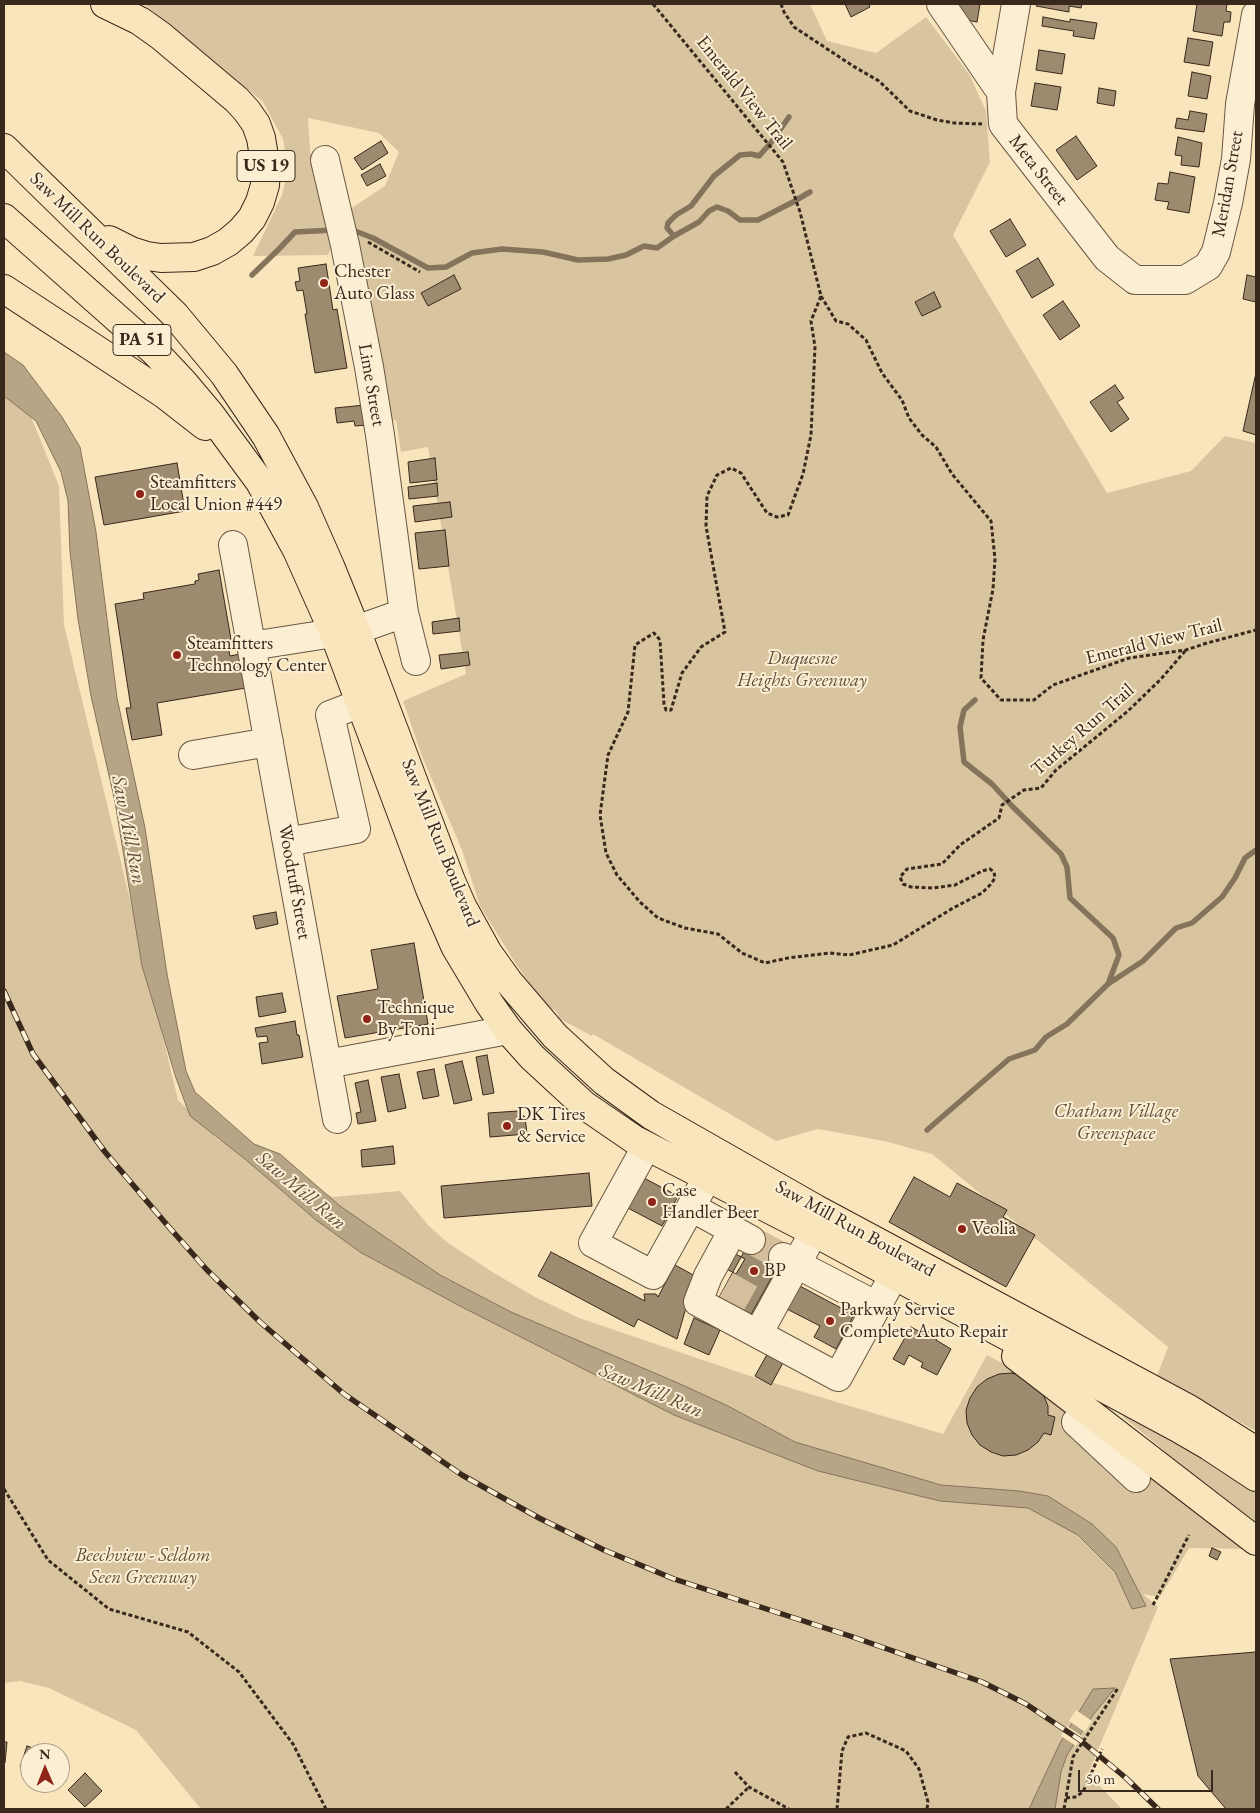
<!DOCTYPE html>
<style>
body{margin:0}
#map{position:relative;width:1260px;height:1813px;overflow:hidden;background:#f9e5bb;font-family:"EB Garamond",serif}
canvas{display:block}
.frame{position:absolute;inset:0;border:5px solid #39281c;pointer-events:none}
.north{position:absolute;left:20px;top:1743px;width:50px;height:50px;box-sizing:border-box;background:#fbeed3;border:1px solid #ad9f8a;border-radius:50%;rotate:359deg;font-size:14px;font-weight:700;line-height:20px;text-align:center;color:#39281c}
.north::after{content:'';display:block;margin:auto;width:18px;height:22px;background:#8f2418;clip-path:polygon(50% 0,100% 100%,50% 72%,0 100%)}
.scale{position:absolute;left:1078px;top:1770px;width:135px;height:22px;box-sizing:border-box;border:2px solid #39281c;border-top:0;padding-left:6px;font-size:15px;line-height:18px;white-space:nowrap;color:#39281c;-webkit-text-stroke:4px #fbeed3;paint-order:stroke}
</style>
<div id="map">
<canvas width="1260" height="1813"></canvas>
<div class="frame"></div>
<div class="north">N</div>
<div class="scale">50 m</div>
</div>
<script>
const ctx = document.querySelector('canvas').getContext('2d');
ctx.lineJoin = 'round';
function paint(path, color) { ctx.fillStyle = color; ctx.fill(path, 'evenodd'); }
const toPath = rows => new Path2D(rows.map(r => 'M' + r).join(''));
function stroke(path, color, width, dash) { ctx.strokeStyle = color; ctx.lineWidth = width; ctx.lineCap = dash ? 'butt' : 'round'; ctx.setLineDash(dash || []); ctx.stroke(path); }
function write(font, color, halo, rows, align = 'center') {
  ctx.font = font + ' "EB Garamond",serif'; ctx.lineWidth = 4; ctx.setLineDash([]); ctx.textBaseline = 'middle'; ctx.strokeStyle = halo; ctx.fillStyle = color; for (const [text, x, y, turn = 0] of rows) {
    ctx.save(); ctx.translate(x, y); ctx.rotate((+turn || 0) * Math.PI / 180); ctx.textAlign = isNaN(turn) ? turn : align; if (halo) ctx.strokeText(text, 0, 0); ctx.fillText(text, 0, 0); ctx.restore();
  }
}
const green = toPath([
 [144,4,810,4,827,41,876,53,926,17,969,74,986,111,990,162,953,235,1107,493,1191,471,1225,436,1256,443,1256,1431,1157,1376,1168,1347,932,1154,884,1141,818,1129,776,1141,593,1034,592,1036,560,1019,556,1011,545,1005,516,964,480,906,462,850,422,756,403,701,466,674,428,447,401,452,396,420,388,421,347,211,385,186,399,152,379,133,308,118,311,163,334,242,328,255,253,256,282,195,288,170,283,139,263,102],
 [4,386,23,397,59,486,64,625,178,1100,219,1140,333,1197,400,1191,428,1225,448,1243,494,1273,537,1298,579,1318,747,1375,943,1434,987,1355,1165,1451,1123,1417,1126,1414,1196,1452,1256,1493,1256,1549,1189,1548,1160,1597,1143,1594,1158,1607,1088,1774,1122,1809,201,1809,136,1730,49,1688,20,1681,4,1683]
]);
const water = toPath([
 [4,352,23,365,62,417,80,447,96,532,117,698,145,828,167,974,186,1071,195,1092,254,1144,280,1154,340,1206,440,1275,511,1312,678,1383,728,1406,795,1442,941,1485,1019,1491,1048,1496,1092,1524,1116,1547,1146,1606,1132,1609,1115,1572,1078,1535,1028,1508,940,1501,818,1471,674,1415,458,1305,360,1252,316,1220,245,1159,190,1116,176,1078,142,966,115,802,91,696,78,619,70,552,68,501,61,472,36,421,4,396,4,352],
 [1115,1688,1093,1715,1067,1755,1061,1772,1055,1809,1029,1809,1060,1743,1093,1689,1115,1688]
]);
const pier = toPath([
 [1076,1710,1092,1721,1085,1732,1069,1721],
 [1067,1726,1082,1736,1076,1746,1061,1736]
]);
const stream = toPath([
 [770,144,789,117],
 [798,199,810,192],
 [355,231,373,238,428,268,446,267,472,253,502,249,543,252,578,260,608,259,626,255,644,246,657,248,674,236,699,222,709,211,717,207,728,211,740,220,758,220,795,201],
 [674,236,667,228,668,223,676,215,691,206,714,176,740,155,751,154,759,156,768,146],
 [252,275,279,249,295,232,334,230],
 [1108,984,1143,961,1176,928,1192,923,1222,897,1235,878,1245,858,1256,850],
 [927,1130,1009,1059,1035,1050,1046,1037,1067,1024,1108,984,1119,955,1113,938,1070,898,1067,867,1061,854,1012,806,992,784,964,762,960,727,964,710,975,700]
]);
const building = toPath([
 [845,4,869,4,870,7,851,17,845,4],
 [957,4,980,4,977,22,955,18,957,4],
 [1037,4,1082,4,1081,8,1069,6,1069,12,1036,6,1037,4],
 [1197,4,1227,4,1226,11,1231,12,1230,22,1224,22,1222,36,1193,31,1197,4],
 [1043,17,1070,22,1070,19,1097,23,1094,39,1073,36,1074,31,1042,26,1043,17],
 [1188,38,1213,42,1209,66,1184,62,1188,38],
 [1039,50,1065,54,1062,74,1036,70,1039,50],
 [1192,72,1211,76,1207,99,1188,96,1192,72],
 [1035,83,1061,87,1057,110,1031,106,1035,83],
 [1099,88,1116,91,1114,106,1097,103,1099,88],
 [1190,111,1207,114,1204,132,1175,128,1177,118,1188,120,1190,111],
 [1076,136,1097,166,1077,180,1056,150,1076,136],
 [1178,137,1202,143,1199,167,1181,165,1182,156,1175,155,1178,137],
 [381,141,388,153,362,170,354,158,381,141],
 [380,164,386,176,367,186,361,175,380,164],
 [1170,172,1195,177,1189,213,1167,209,1169,202,1155,200,1158,183,1168,184,1170,172],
 [1010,219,1026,245,1006,257,990,231,1010,219],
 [1038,258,1054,285,1032,298,1016,271,1038,258],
 [326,264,333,310,337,309,347,368,315,373,305,314,307,314,303,290,297,291,295,282,300,281,298,268,326,264],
 [454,275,461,289,428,306,421,293,454,275],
 [1247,275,1256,277,1256,302,1243,299,1247,275],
 [934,292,941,307,922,316,915,302,934,292],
 [1063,301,1080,326,1060,340,1043,315,1063,301],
 [1256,373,1256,435,1243,431,1256,373],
 [1115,385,1124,398,1117,402,1129,419,1111,432,1090,402,1115,385],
 [365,405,367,425,355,426,354,421,337,423,335,408,365,405],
 [435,458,437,480,410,483,408,462,435,458],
 [177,463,185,511,104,525,95,477,177,463],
 [437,483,438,496,409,499,408,487,437,483],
 [450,502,452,517,415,522,413,506,450,502],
 [445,530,449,566,419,569,415,533,445,530],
 [219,570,232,645,228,646,230,656,240,654,246,688,157,703,162,735,132,740,126,708,131,708,115,604,144,599,143,593,195,584,195,581,199,580,198,574,219,570],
 [459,618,460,631,433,634,432,622,459,618],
 [468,652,470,665,441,669,439,655,468,652],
 [276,912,278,924,256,929,253,916,276,912],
 [414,943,428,1024,345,1038,337,996,378,989,371,950,414,943],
 [282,993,286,1012,259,1017,256,997,282,993],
 [295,1021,297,1035,299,1035,303,1057,262,1064,259,1043,268,1042,267,1036,257,1037,255,1028,295,1021],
 [487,1055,494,1093,483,1095,476,1057,487,1055],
 [462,1061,472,1100,454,1104,445,1065,462,1061],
 [434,1069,439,1096,423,1099,417,1072,434,1069],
 [399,1074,406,1108,388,1112,381,1077,399,1074],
 [368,1080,376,1121,358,1124,356,1113,361,1112,355,1083,368,1080],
 [518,1111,525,1117,527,1134,490,1137,488,1113,518,1111],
 [393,1146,395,1164,362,1167,361,1150,393,1146],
 [589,1173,592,1206,444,1218,441,1186,589,1173],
 [642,1177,678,1196,662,1226,626,1207,642,1177],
 [914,1177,950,1197,957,1183,1007,1210,1003,1217,1035,1235,1006,1287,889,1222,914,1177],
 [757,1228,789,1246,749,1318,717,1301,757,1228],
 [728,1250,745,1259,736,1274,719,1265,728,1250],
 [551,1252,645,1301,644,1294,656,1294,658,1297,675,1265,695,1276,677,1339,638,1319,634,1327,538,1276,551,1252],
 [798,1285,854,1315,836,1349,814,1337,820,1326,785,1308,798,1285],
 [694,1318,720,1330,709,1355,684,1344,694,1318],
 [911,1327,926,1335,928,1331,938,1336,936,1340,951,1349,937,1375,921,1367,923,1363,909,1355,904,1365,893,1359,911,1327],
 [769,1351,785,1359,771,1385,755,1376,769,1351],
 [1012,1373,1024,1377,1043,1394,1048,1406,1048,1415,1055,1417,1051,1435,1044,1433,1038,1442,1028,1450,1016,1455,1003,1456,991,1452,980,1445,972,1435,967,1423,966,1410,970,1398,977,1387,987,1379,999,1374,1012,1373],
 [1212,1548,1221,1552,1217,1560,1209,1556,1212,1548],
 [1256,1652,1256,1809,1226,1809,1198,1776,1170,1659,1256,1652],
 [4,1742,7,1742,5,1763,4,1763,4,1742],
 [27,1746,48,1753,30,1753,30,1771,20,1767,27,1746],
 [85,1773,102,1791,85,1807,68,1790,85,1773]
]);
const minorTunnel = toPath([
 [751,1240,783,1257],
 [726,1285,758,1303]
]);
const path = toPath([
 [653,4,783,162,800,212,821,296,811,321,815,347,811,435,803,474,788,515,777,517,767,513,741,473,731,468,717,475,707,496,706,526,725,632,701,647,682,673,671,710,666,710,664,704,660,640,654,633,635,645,628,712,608,755,600,815,606,853,617,875,640,902,658,918,685,928,718,934,742,953,765,963,788,958,830,953,849,955,893,945,953,908,982,893,991,884,995,878,994,872,990,869,982,871,955,885,933,888,911,887,903,884,900,877,907,869,942,864,960,845,999,818,1002,805,1024,790,1041,788,1056,770,1128,711,1161,679,1186,650],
 [781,4,784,12,794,27,853,66,879,81,910,111,937,120,954,123,982,124],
 [368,242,420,272],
 [821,296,836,321,848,324,866,340,882,373,902,400,909,418,922,435,936,447,952,474,991,521,995,559,993,589,983,640,981,678,1001,700,1034,700,1053,685,1129,658,1186,650,1207,643,1256,630],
 [4,1489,48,1560,109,1609,188,1632,239,1672,293,1744,326,1809],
 [1153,1605,1189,1535],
 [735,1772,749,1787,789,1809],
 [1066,1798,1075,1797,1083,1792,1102,1749],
 [726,1809,749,1787],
 [837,1809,842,1751,848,1737,866,1733,906,1751,919,1769,928,1802,927,1809],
 [1064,1809,1073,1757,1118,1688]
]);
const minor = toPath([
 [941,4,1001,92,1003,124,1107,258,1135,280,1185,280,1208,266,1216,252,1228,203,1236,159,1240,104,1256,15],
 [1001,92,1016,4],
 [325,160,345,245,369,367,380,435,404,613,416,661],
 [233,545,337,1119],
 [356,630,404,613],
 [251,646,334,633],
 [193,755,269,742],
 [287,842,356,829,330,715,361,703],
 [327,1064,508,1030],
 [646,1147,593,1243,653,1275,707,1178],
 [691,1207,751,1240],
 [733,1230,708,1276,698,1302,758,1334,814,1232],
 [783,1257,877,1306],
 [758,1334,838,1377,894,1275],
 [1076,1422,1136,1478]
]);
const highway = toPath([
 [105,4,140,21,161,36,237,100,247,111,256,124,261,138,266,169,265,185,260,202,252,218,241,231,228,242,212,251,194,257,161,258,147,256,131,251,109,240],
 [4,148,175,315,224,374,266,436,304,507,330,566,356,630,451,881,462,906,488,953,508,981,555,1036,604,1081,651,1115,816,1209,1189,1409,1256,1451],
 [4,218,154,351,183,382,210,414,260,482,297,550,334,633,430,889,455,946,489,1003,508,1030,532,1057,584,1105,635,1140,806,1228,1178,1428,1209,1446,1256,1477],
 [4,289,164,394,205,426],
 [1016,1356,1256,1541]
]);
const rail = toPath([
 [4,991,33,1054,105,1152,168,1226,207,1270,260,1322,344,1394,462,1475,539,1518,604,1550,674,1579,853,1637,982,1682,1026,1704,1080,1740,1126,1778,1158,1809]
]);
const markers = [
 [324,283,5,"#8f2418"],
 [140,494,5,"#8f2418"],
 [177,655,5,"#8f2418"],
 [367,1019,5,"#8f2418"],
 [507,1126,5,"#8f2418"],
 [652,1202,5,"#8f2418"],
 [962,1229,5,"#8f2418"],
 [754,1271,5,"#8f2418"],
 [830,1321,5,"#8f2418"]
];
const shields = [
 [266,166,58],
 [142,340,58]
];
const shieldNames = [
 ["US 19",266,166],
 ["PA 51",142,340]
];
const streetNames = [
 ["Emerald View Trail",744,93,51],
 ["Meta Street",1038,170,52],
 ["Meridan Street",1228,184,-80],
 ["Saw Mill Run Boulevard",97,238,44],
 ["Lime Street",371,385,80],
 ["Emerald View Trail",1154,642,-14],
 ["Turkey Run Trail",1083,730,-41],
 ["Saw Mill Run Boulevard",440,843,68],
 ["Woodruff Street",294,882,80],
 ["Saw Mill Run Boulevard",855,1229,29]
];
const poiNames = [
 ["Chester",334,272],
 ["Auto Glass",334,294],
 ["Steamfitters",150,483],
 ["Local Union #449",150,505],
 ["Steamfitters",187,644],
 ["Technology Center",187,666],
 ["Technique",377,1008],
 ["By Toni",377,1030],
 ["DK Tires",517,1115],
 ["& Service",517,1137],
 ["Case",662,1191],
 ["Handler Beer",662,1213],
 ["Veolia",972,1229],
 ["BP",764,1271],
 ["Parkway Service",840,1310],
 ["Complete Auto Repair",840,1332]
];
const parkNames = [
 ["Duquesne",802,659],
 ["Heights Greenway",802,681],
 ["Chatham Village",1116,1112],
 ["Greenspace",1116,1134],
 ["Beechview - Seldom",143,1556],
 ["Seen Greenway",143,1578]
];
const waterNames = [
 ["Saw Mill Run",128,830,79],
 ["Saw Mill Run",301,1191,40],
 ["Saw Mill Run",651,1391,23]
];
paint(green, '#d8c5a0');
paint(water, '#b8a585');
stroke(water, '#85735b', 1);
paint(pier, '#f9e5bb');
stroke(stream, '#85735b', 5.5);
paint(building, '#9d8a6f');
stroke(building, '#39281c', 1);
stroke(minorTunnel, '#d3bf9b', 28, [28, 14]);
stroke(minor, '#695744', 30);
stroke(highway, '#39281c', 30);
stroke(path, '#39281c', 3, [4, 2.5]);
stroke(minor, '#fbeed3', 28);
stroke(highway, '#f9e5bb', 28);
stroke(rail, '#39281c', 5.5);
stroke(rail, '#fbeed3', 4, [11]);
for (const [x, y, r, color] of markers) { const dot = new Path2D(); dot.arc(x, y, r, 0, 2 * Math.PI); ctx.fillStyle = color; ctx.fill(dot); stroke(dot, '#fbeed3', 2); }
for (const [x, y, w] of shields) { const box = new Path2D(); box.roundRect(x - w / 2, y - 15.5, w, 31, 4); ctx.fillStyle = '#fbeed3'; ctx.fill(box); stroke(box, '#39281c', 1); }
write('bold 18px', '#39281c', null, shieldNames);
write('19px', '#39281c', '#fbeed3', streetNames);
write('19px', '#39281c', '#fbeed3', poiNames, 'left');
write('italic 19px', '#614f3d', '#fbeed3', parkNames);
write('italic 20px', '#5f4e3c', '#fbeed3', waterNames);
</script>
